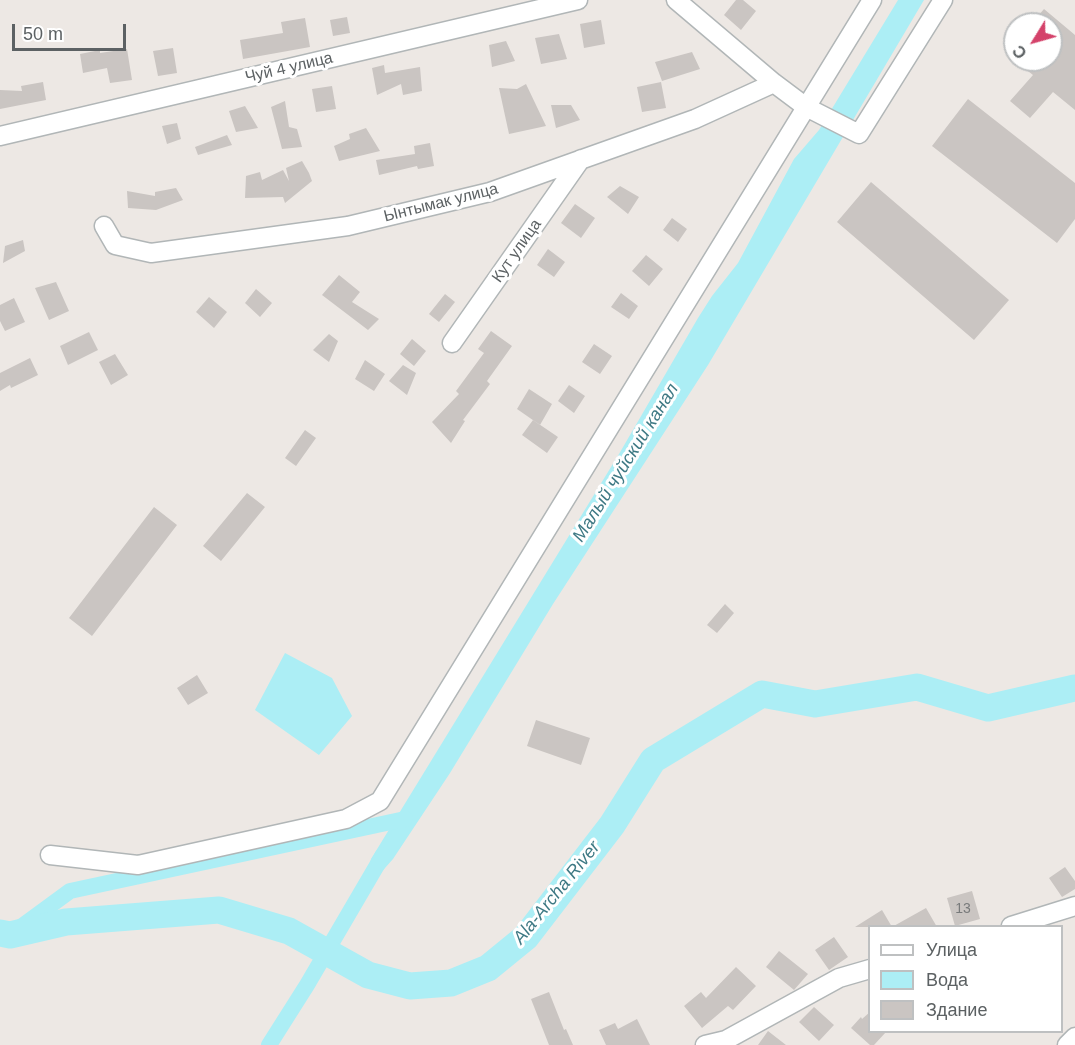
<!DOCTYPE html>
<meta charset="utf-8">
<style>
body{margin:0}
#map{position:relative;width:1075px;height:1045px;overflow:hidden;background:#ede8e4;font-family:Arial,sans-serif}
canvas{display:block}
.legend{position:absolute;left:868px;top:925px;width:195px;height:108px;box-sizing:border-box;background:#fff;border:2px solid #bec0c1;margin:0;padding:8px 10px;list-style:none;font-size:18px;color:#5c6163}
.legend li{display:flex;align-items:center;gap:12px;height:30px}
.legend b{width:30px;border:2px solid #bec0c1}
.north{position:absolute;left:1003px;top:12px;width:60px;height:60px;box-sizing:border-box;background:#fff;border:2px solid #bec0c1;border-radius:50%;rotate:233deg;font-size:16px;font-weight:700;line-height:24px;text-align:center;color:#5c6163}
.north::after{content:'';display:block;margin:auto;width:21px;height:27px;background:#d4426a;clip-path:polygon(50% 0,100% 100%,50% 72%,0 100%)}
.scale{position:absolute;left:12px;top:24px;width:114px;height:27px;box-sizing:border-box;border:3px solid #5c6163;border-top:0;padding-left:8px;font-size:18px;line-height:21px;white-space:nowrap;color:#5c6163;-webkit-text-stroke:4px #fff;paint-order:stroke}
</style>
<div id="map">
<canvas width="1075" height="1045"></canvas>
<ul class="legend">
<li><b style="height:8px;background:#fff"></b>Улица</li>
<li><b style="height:16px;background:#aceef5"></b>Вода</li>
<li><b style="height:16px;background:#cac5c2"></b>Здание</li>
</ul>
<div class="north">С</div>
<div class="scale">50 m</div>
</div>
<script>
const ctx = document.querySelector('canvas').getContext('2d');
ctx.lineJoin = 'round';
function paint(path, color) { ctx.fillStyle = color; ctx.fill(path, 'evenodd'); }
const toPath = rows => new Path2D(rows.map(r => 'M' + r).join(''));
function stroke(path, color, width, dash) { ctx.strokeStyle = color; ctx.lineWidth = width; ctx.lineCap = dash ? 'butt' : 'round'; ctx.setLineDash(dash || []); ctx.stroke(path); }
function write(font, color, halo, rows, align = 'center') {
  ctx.font = font + ' Arial,sans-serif'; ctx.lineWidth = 6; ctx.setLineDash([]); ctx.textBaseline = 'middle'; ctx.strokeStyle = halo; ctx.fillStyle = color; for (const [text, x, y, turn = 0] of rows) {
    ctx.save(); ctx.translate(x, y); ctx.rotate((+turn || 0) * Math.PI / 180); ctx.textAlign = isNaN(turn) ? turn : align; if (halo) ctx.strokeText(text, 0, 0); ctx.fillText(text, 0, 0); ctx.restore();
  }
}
const water = toPath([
 [898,0,924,0,708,365,553,604,450,773,393,859,377,877,368,872,371,859,619,454,698,318,712,296,738,263,794,159,819,130],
 [285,653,332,678,352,716,319,755,255,710]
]);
const canal = toPath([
 [10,935,70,891,405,819],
 [269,1045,307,985,383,855]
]);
const river = toPath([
 [0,933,10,935,66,922,219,910,289,931,368,975,410,986,451,983,488,968,526,937,612,825,653,760,762,694,815,704,917,687,988,708,1075,688]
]);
const building = toPath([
 [736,0,743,0,756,11,741,30,724,15],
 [1044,9,1075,35,1075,110,1053,92,1030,118,1010,101,1033,75,1014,60,1051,60,1051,24,1031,24],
 [347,17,350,33,333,36,330,20],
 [305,18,310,47,243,59,240,40,283,33,281,22],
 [601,20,605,44,584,48,580,24],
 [559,34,567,59,541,64,535,38],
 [506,41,515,61,492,67,489,45],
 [173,48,177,73,158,76,153,51],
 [127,49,132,80,110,83,107,68,83,73,80,54,100,50,100,53],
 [692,52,700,69,662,81,655,62],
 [384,65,385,73,420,67,422,91,403,95,401,84,377,95,372,68],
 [43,82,46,100,0,109,0,90,22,91,21,86],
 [661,82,666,108,642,112,637,87],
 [526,84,546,126,509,134,499,88,517,89],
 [332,86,336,109,316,112,312,89],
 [968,99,1075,183,1075,219,1057,243,932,146],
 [285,101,289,127,297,129,302,147,282,149,271,107],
 [551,105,571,105,580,120,556,128],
 [245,106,258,128,236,132,229,111],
 [177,123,181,139,167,144,162,126],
 [366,128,380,151,339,161,334,146,350,139,349,134],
 [227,135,232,145,198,155,195,147],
 [430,143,434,166,418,169,417,166,379,175,376,160,415,154,414,146],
 [302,161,309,173,312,181,285,203,283,197,245,198,246,176,260,172,262,180,283,170,289,181,286,168],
 [871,182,1009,300,974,340,837,222],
 [620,186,639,197,628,214,607,197],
 [176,188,183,200,156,210,128,208,127,191,155,196,155,192],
 [575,204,595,218,581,238,561,223],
 [672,218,687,229,678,242,663,230],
 [23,240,25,251,3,263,5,246],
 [548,249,565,262,554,277,537,265],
 [646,255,663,269,649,286,632,271],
 [339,275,360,292,352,302,379,319,368,330,322,295],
 [56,282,69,311,49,320,35,288],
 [256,289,272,303,260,317,245,303],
 [621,293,638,306,629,319,611,307],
 [445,294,455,302,439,322,429,314],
 [209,297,227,312,214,328,196,312],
 [14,298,25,322,5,331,0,321,0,305],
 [491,331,512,346,487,381,490,384,463,420,465,421,451,443,432,422,459,394,456,391,484,353,478,349],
 [89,332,98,350,68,365,60,346],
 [329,334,338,341,329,362,313,350],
 [412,339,426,351,414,366,400,354],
 [594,344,612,356,600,374,582,362],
 [115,354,128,375,111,385,99,362],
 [30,358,38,375,11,388,10,385,0,391,0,373],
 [365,360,385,374,374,391,355,379],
 [403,365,416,373,407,395,389,381],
 [569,385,585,396,574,413,558,401],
 [529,389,552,404,540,425,517,409],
 [533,420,558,437,547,453,522,435],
 [305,430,316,438,296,466,285,458],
 [247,493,265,507,221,561,203,546],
 [154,507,177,525,92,636,69,618],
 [725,604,734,613,717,633,707,625],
 [197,675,208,693,188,705,177,688],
 [536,720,590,738,581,765,527,746],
 [1065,867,1075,881,1075,889,1062,897,1049,878],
 [972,891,980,919,955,926,947,898],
 [926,908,937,927,892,927],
 [882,910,892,927,855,927],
 [834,937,848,957,829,970,815,950],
 [779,951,808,974,794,990,766,967],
 [736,967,756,986,733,1010,728,1006,702,1028,684,1006,701,992,706,998],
 [549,992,564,1030,566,1029,573,1045,549,1045,531,999],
 [814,1007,834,1025,819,1041,799,1022],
 [870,1012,870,1032,886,1032,874,1045,870,1045,851,1028,861,1017,862,1019],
 [637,1019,650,1045,606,1045,599,1030,615,1023,618,1029],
 [768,1031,786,1045,758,1045]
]);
const minor = toPath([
 [676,0,774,83,806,107,859,134,943,0],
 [0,136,578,0],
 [104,226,115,245,151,253,348,226,490,192,695,119,774,83],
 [452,343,581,159],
 [50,855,138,865,346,819,380,801,872,0],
 [1011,926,1075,906],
 [705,1045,726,1040],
 [722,1045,726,1040,839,978,870,969],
 [1067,1045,1075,1037]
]);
const numberNames = [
 ["13",963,909]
];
const streetNames = [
 ["Чуй 4 улица",289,68,-13],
 ["Ынтымак улица",441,203,-14],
 ["Кут улица",517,251,-55]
];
const waterNames = [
 ["Малый чуйский канал",626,463,-58],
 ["Ala-Archa River",557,893,-51]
];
paint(water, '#aceef5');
stroke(canal, '#aceef5', 16);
stroke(river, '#aceef5', 27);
paint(building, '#cac5c2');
stroke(minor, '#b1b6b7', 21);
stroke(minor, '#fff', 18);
write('14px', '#787a7b', null, numberNames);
write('16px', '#5c6163', '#fff', streetNames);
write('italic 18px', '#3e7984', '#fff', waterNames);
</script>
